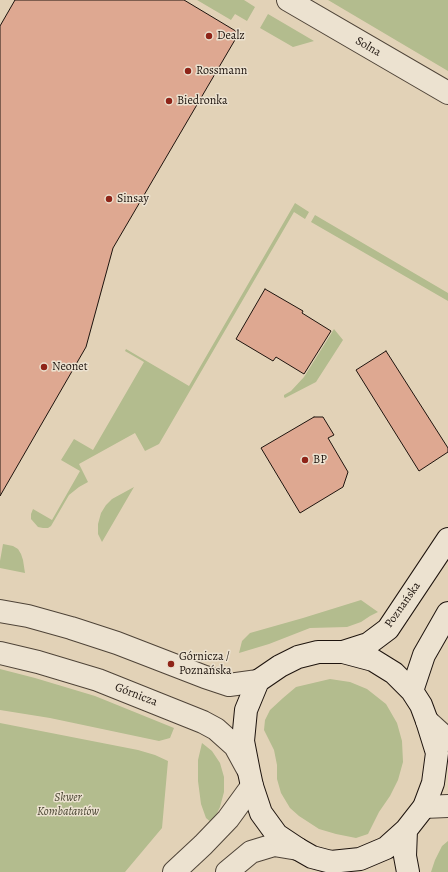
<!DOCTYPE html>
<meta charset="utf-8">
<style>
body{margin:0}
canvas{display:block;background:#e2d2b7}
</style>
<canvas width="448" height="872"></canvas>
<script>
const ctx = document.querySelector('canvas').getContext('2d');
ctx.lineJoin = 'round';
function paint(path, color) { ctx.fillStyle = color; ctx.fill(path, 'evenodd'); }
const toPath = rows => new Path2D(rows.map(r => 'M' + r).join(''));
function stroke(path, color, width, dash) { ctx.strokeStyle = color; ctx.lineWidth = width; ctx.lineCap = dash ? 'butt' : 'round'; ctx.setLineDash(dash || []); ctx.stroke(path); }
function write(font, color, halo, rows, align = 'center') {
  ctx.font = font + ' Alegreya,serif'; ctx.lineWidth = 3; ctx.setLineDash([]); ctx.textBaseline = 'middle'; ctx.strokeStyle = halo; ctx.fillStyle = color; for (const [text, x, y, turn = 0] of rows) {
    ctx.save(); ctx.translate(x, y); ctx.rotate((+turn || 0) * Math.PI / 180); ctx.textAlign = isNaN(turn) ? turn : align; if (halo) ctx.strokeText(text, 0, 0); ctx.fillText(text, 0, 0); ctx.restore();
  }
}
const green = toPath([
 [197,0,244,0,255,7,247,21,235,14,231,20],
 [328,0,448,0,448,71],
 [268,14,314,41,293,47,260,28],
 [295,203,309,212,305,219,294,212,159,444,145,451,135,433,79,464,88,482,79,487,69,495,51,526,48,528,43,528,38,527,31,519,31,514,33,509,52,520,80,471,61,460,74,439,93,450,144,362,125,351,126,349,189,386],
 [315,215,448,293,448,301,311,222],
 [334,329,343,340,316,382,285,398,284,397,284,395,291,391,304,377],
 [134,487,102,542,98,534,98,524,101,513,106,505,112,499],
 [3,544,13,546,18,549,21,554,23,560,25,573,0,568,0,561],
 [361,600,378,612,370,616,361,622,347,627,310,628,269,644,239,653,242,641,250,633,303,618],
 [0,669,35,678,95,696,174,728,170,738,159,741,50,718,0,710],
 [330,679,350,682,367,689,386,704,397,723,402,741,403,762,398,780,390,796,379,812,368,834,356,838,336,834,319,829,299,816,290,808,281,793,277,779,277,765,274,750,264,730,265,720,270,710,283,698,296,687],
 [0,723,138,750,155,755,168,761,162,828,125,872,0,872],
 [202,743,212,751,220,763,224,777,224,792,220,807,212,823,206,818,201,804,198,781,198,760],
 [448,841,448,872,431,872,435,860,442,846]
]);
const building = toPath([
 [15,0,184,0,239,33,113,248,86,347,0,496,0,26,15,0],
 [265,289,303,311,302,313,331,331,304,374,276,357,273,361,236,339,265,289],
 [386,351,448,448,448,452,419,471,356,370,386,351],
 [314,417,323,417,334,435,328,438,348,472,343,487,300,513,261,448,314,417]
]);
const minor = toPath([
 [288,0,448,93]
]);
const tertiary = toPath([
 [0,611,28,616,71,628,117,643,205,677,229,685,258,681],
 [0,653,38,662,98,680,203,722,216,729,235,746,247,768],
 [427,721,448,740],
 [424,807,448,806],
 [174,872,203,845,228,819,252,786],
 [227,872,251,852,274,845,298,849]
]);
const secondary = toPath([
 [318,652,343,652,373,660,394,673,412,691,421,705,427,721,437,753,433,783,424,807,406,830,386,848,360,859,331,862,312,857,298,849,277,835,261,813,252,786,249,772,243,741,246,710,258,681,280,666,298,657,318,652],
 [343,652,368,644,388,629,448,539],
 [412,691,424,655,448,613],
 [406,830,405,856,408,872]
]);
const markers = [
 [209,36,4,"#8f2418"],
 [188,71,4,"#8f2418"],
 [169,101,4,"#8f2418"],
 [109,199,4,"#8f2418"],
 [44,367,4,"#8f2418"],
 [305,460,4,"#8f2418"],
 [171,664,4,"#8f2418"]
];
const poiNames = [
 ["Dealz",217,36],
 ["Rossmann",196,71],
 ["Biedronka",177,101],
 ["Sinsay",117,199],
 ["Neonet",52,367],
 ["BP",313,460],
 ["Górnicza /",179,657],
 ["Poznańska",179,671]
];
const streetNames = [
 ["Solna",368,47,30],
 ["Poznańska",403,605,-55],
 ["Górnicza",136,695,21]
];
const parkNames = [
 ["Skwer",68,798],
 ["Kombatantów",68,812]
];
paint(green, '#b3bc8e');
paint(building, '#dea891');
stroke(building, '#1e140e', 1);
stroke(minor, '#4f4438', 24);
stroke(tertiary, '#4f4438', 24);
stroke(secondary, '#1e140e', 24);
stroke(minor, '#ece2d0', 22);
stroke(tertiary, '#ece2d0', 22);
stroke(secondary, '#ece2d0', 22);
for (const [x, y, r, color] of markers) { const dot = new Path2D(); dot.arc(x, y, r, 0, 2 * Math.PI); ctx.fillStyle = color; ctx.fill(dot); stroke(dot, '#ece2d0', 1.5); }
write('12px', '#1e140e', '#ece2d0', poiNames, 'left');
write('12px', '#1e140e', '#ece2d0', streetNames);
write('italic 12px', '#4b4634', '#ece2d0', parkNames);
</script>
